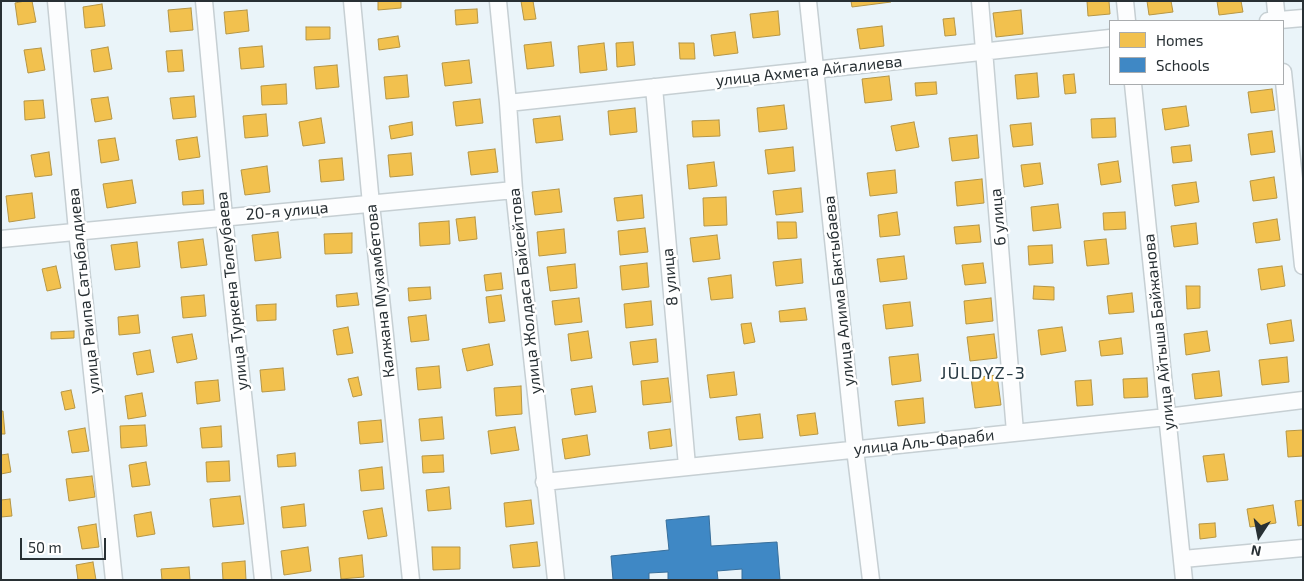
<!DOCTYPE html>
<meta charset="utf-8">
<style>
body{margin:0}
#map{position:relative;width:1304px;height:581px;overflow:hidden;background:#eaf4f9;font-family:"Exo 2",sans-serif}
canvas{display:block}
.frame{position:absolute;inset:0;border:2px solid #283034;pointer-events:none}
.legend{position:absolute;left:1109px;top:20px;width:175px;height:65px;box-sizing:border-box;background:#fff;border:1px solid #a9acae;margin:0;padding:6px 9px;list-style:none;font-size:15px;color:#283034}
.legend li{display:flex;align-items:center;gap:10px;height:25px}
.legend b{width:25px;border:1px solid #a9acae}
.north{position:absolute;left:1234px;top:511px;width:50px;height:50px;-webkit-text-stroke:4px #fff;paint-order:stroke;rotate:191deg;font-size:14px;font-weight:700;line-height:20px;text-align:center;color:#283034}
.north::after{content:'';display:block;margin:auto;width:18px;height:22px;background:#283034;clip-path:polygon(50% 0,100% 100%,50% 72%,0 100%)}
.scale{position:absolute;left:20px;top:538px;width:86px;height:22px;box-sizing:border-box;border:2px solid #283034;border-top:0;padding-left:6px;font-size:15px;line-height:18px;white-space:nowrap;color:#283034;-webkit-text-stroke:4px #fff;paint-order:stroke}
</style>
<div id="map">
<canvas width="1304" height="581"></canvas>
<div class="frame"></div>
<ul class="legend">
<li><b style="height:14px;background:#f2c14e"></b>Homes</li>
<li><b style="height:14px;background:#3f88c5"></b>Schools</li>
</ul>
<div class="north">N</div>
<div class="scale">50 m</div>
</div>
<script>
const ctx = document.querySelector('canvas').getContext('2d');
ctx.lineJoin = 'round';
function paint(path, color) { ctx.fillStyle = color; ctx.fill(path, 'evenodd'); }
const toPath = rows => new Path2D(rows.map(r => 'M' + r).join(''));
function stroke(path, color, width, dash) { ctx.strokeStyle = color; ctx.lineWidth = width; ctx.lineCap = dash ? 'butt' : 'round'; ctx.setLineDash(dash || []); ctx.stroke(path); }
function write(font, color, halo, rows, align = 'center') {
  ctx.font = font + ' "Exo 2",sans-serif'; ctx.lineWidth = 5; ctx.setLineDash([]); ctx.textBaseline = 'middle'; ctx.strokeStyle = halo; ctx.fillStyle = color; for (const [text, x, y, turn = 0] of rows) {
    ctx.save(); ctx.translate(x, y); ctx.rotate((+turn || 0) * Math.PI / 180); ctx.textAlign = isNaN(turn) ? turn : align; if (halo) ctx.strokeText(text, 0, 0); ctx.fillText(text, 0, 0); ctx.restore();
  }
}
const homes = toPath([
 [25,1,32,1,36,22,18,25,15,3,25,1],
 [378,1,401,1,401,8,378,10,378,1],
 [521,1,533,1,536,19,524,20,521,1],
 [851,1,891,1,891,2,852,7,851,1],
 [1087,1,1109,1,1110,14,1088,16,1087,1],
 [1147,1,1171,1,1173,12,1149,15,1147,1],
 [1217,1,1241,1,1243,12,1219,15,1217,1],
 [102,4,105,26,85,28,83,7,102,4],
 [191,8,193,30,170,32,168,10,191,8],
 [477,9,478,23,456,25,455,10,477,9],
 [247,10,249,31,226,34,224,12,247,10],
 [1021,10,1023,34,996,37,993,13,1021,10],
 [778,11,780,35,753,38,750,14,778,11],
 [954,18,956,35,945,36,943,19,954,18],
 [882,26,884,46,860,49,857,29,882,26],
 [306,27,330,27,330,39,306,40,306,27],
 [735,32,738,53,714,56,711,35,735,32],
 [398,36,400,47,379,50,378,39,398,36],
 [551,42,554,66,527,69,524,45,551,42],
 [633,42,635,65,617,67,616,43,633,42],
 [604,43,607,70,580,73,578,46,604,43],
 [679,43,694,43,695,59,680,59,679,43],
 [262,46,264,67,241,69,239,48,262,46],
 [108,47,112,69,94,72,91,50,108,47],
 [41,48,45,70,28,73,24,50,41,48],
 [182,50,184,71,168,72,166,51,182,50],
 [469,60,472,83,445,86,442,63,469,60],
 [337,65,339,87,316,89,314,67,337,65],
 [1037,73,1039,97,1017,99,1015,75,1037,73],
 [1074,74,1076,93,1065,94,1063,75,1074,74],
 [407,75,409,97,386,99,384,77,407,75],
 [889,76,892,100,865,103,862,79,889,76],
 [936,82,937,94,916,96,915,83,936,82],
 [286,84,287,104,262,105,261,86,286,84],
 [1272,89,1275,110,1251,113,1248,92,1272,89],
 [194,96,196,117,173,119,170,98,194,96],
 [108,97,112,119,95,122,91,99,108,97],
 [480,99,483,123,456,126,453,102,480,99],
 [43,100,45,118,25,120,24,101,43,100],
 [784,105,787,129,759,132,757,108,784,105],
 [1186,106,1189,126,1165,130,1162,109,1186,106],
 [635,108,637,132,610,135,608,111,635,108],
 [266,114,268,136,245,138,243,116,266,114],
 [560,116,563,140,536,143,533,119,560,116],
 [321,118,325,143,303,146,299,122,321,118],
 [1115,118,1116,137,1092,138,1091,119,1115,118],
 [719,120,720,136,693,137,692,121,719,120],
 [412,122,413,135,391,139,389,126,412,122],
 [914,122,919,147,896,151,891,126,914,122],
 [1031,123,1033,145,1013,147,1010,125,1031,123],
 [1272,131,1275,152,1251,155,1248,134,1272,131],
 [977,135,979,158,952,161,949,138,977,135],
 [197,137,200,157,179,160,176,140,197,137],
 [115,138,119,160,101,163,98,140,115,138],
 [1190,145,1192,161,1173,163,1171,147,1190,145],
 [793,147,795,171,768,174,765,150,793,147],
 [495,149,498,172,471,175,468,152,495,149],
 [49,152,52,175,35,177,31,155,49,152],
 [411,153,413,175,390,177,388,155,411,153],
 [342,158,344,180,321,182,319,160,342,158],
 [1118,161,1121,182,1101,185,1098,164,1118,161],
 [714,162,717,186,689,189,687,165,714,162],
 [1040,163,1043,184,1024,187,1021,165,1040,163],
 [267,166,270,192,245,195,241,170,267,166],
 [895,170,897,193,870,196,867,173,895,170],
 [1274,177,1277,198,1253,201,1250,181,1274,177],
 [982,179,984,203,957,206,955,182,982,179],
 [132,180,136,203,107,208,103,184,132,180],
 [1196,182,1199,202,1175,206,1172,185,1196,182],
 [801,188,803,212,776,215,773,191,801,188],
 [559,189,562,212,535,215,532,192,559,189],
 [203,190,204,204,183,205,182,192,203,190],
 [32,193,35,218,9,222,6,196,32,193],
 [642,195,644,218,617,221,614,198,642,195],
 [726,197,727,225,704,226,703,198,726,197],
 [1058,204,1061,228,1033,231,1031,207,1058,204],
 [897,212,900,235,880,237,878,215,897,212],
 [1125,212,1126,229,1104,230,1103,213,1125,212],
 [475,217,477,239,459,241,456,219,475,217],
 [1277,219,1280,240,1256,243,1253,223,1277,219],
 [449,221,450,244,420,246,419,223,449,221],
 [777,222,796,222,797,238,778,239,777,222],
 [1196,223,1198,244,1174,247,1171,226,1196,223],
 [979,225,981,242,956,244,954,227,979,225],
 [645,228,648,252,620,255,618,231,645,228],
 [564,229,566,253,539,256,537,232,564,229],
 [278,232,281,258,255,261,252,235,278,232],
 [352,233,352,253,325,254,324,234,352,233],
 [717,235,720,259,693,262,690,238,717,235],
 [203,239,207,265,181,268,178,242,203,239],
 [1106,239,1109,264,1087,266,1084,241,1106,239],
 [137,242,140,267,115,270,111,245,137,242],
 [1052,245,1053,263,1029,265,1028,246,1052,245],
 [904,256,907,279,880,282,877,259,904,256],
 [801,259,803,283,776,286,773,262,801,259],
 [647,263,649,287,622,290,620,266,647,263],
 [983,263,986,283,965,285,962,265,983,263],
 [575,264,577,288,550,291,547,267,575,264],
 [56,266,61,288,47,291,42,269,56,266],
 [1282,266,1285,286,1261,290,1258,269,1282,266],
 [501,273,503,289,486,291,484,275,501,273],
 [731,275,733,298,711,300,708,278,731,275],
 [1034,286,1054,287,1054,300,1033,299,1034,286],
 [1186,286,1200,286,1200,308,1187,309,1186,286],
 [430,287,431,299,409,301,408,288,430,287],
 [357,293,359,305,337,307,336,295,357,293],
 [1132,293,1134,312,1109,314,1107,296,1132,293],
 [204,295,206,316,183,318,181,297,204,295],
 [501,295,505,321,489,323,486,297,501,295],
 [579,298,582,322,555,325,552,301,579,298],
 [991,298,993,321,966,324,964,301,991,298],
 [651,301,653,325,626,328,624,304,651,301],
 [910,302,913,326,886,329,883,305,910,302],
 [276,304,276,320,257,321,256,305,276,304],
 [805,308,807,320,780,322,779,311,805,308],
 [138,315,140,333,119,335,118,317,138,315],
 [426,315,429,340,411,342,408,317,426,315],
 [1291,320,1294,341,1270,344,1267,324,1291,320],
 [751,323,755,342,744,344,741,324,751,323],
 [348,327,353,353,337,355,333,330,348,327],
 [1062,327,1066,351,1041,355,1038,330,1062,327],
 [74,331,74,338,51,339,51,332,74,331],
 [588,331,592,358,571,361,568,334,588,331],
 [1207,331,1210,351,1186,355,1184,334,1207,331],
 [192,334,197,359,177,363,172,337,192,334],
 [994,334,997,358,970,361,967,337,994,334],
 [1121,338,1123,354,1101,356,1099,341,1121,338],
 [656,339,658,362,633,365,630,342,656,339],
 [489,344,493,365,467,371,462,349,489,344],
 [150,350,154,372,137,375,133,353,150,350],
 [918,354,921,381,892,385,889,357,918,354],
 [1287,357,1289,382,1262,385,1259,360,1287,357],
 [439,366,441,388,418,390,416,368,439,366],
 [283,368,285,390,262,392,260,370,283,368],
 [1219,371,1222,396,1195,399,1192,374,1219,371],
 [734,372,737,395,710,398,707,375,734,372],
 [997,375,1001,405,975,408,971,378,997,375],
 [358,377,362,395,353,397,348,379,358,377],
 [668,378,671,402,643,405,641,381,668,378],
 [1147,378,1148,397,1124,398,1123,379,1147,378],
 [218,380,220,401,197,404,195,382,218,380],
 [1091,380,1093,405,1077,406,1075,381,1091,380],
 [521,386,522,414,496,416,494,388,521,386],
 [592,386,596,412,575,415,571,389,592,386],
 [71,390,75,408,65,410,61,392,71,390],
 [142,393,146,416,128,419,125,396,142,393],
 [923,398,925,423,898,426,895,401,923,398],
 [1,411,3,411,5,434,1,434,1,411],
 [815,413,818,434,800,436,797,415,815,413],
 [760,414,763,438,739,440,736,417,760,414],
 [442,417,444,439,421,441,419,419,442,417],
 [381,420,383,442,360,444,358,422,381,420],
 [145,425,147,446,121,448,120,426,145,425],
 [221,426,222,447,202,448,200,428,221,426],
 [515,427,519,450,491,454,488,431,515,427],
 [85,428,89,451,72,453,68,431,85,428],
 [670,429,672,446,650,449,648,432,670,429],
 [1303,430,1303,456,1288,457,1286,431,1303,430],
 [587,435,590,455,565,459,562,439,587,435],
 [295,453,296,466,278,467,277,455,295,453],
 [8,454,11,472,1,474,1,455,8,454],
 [1224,454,1228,480,1207,482,1203,456,1224,454],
 [443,455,444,472,423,473,422,456,443,455],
 [229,461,230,481,207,482,206,462,229,461],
 [146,462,150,485,132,487,129,465,146,462],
 [382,467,384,489,361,491,359,470,382,467],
 [92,476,95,497,69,501,66,479,92,476],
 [449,487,451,509,428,511,426,490,449,487],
 [240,496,244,524,213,527,210,499,240,496],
 [10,499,12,516,1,517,1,500,10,499],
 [531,500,534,524,506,527,504,503,531,500],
 [1303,500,1303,525,1298,526,1295,501,1303,500],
 [304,504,306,526,283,528,281,507,304,504],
 [1273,505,1276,523,1250,527,1247,509,1273,505],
 [382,508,387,536,368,539,363,511,382,508],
 [151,512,155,534,137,537,134,515,151,512],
 [1215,523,1216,537,1200,539,1199,524,1215,523],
 [96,524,99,547,82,549,78,527,96,524],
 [537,542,540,566,513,568,510,545,537,542],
 [308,547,311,571,284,575,281,551,308,547],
 [432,547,460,547,460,569,433,570,432,547],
 [362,555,364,577,341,579,339,558,362,555],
 [245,561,246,580,223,580,222,563,245,561],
 [93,562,96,580,78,580,76,565,93,562],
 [189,567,190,580,162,580,161,569,189,567]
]);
const schools = toPath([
 [709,516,711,546,777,542,780,580,742,580,742,569,717,571,718,580,668,580,668,572,649,573,649,580,613,580,611,556,669,550,666,520,709,516]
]);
const minor = toPath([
 [56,1,77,231,114,580],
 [204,1,224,217,263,580],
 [352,1,371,204,411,580],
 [498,1,508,103,514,190,556,580],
 [808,1,855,449,871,580],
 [980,1,1015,432],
 [1125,1,1127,21],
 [1275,1,1277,21],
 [1268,21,1303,18],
 [1283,72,1303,266],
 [1133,84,1184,580],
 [654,87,687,466],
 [508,103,1110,38],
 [1,239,514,190],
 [544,482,1167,417,1303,400],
 [1183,559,1303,548]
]);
const streetNames = [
 ["улица Ахмета Айгалиева",809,71,-6],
 ["20-я улица",287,211,-5],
 ["6 улица",998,217,-95],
 ["8 улица",670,277,-95],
 ["улица Раипа Сатыбалдиева",84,291,-96],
 ["улица Туркена Телеубаева",232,291,-96],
 ["Калжана Мухамбетова",380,291,-96],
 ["улица Жолдаса Байсейтова",525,291,-96],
 ["улица Алима Бактыбаева",839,291,-96],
 ["улица Айтыша Байжанова",1159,332,-96],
 ["улица Аль-Фараби",924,442,-6]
];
const neighbourhoodNames = [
 ["JŪLDYZ-3",983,373]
];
paint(homes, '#f2c14e');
stroke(homes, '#b59646', 1);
paint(schools, '#3f88c5');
stroke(schools, '#386e9a', 1);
stroke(minor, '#c6cfd3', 19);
stroke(minor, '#fcfdfe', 16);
write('16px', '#283034', '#fff', streetNames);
ctx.letterSpacing = '1px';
write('18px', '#293b44', '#fff', neighbourhoodNames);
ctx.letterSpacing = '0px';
</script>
